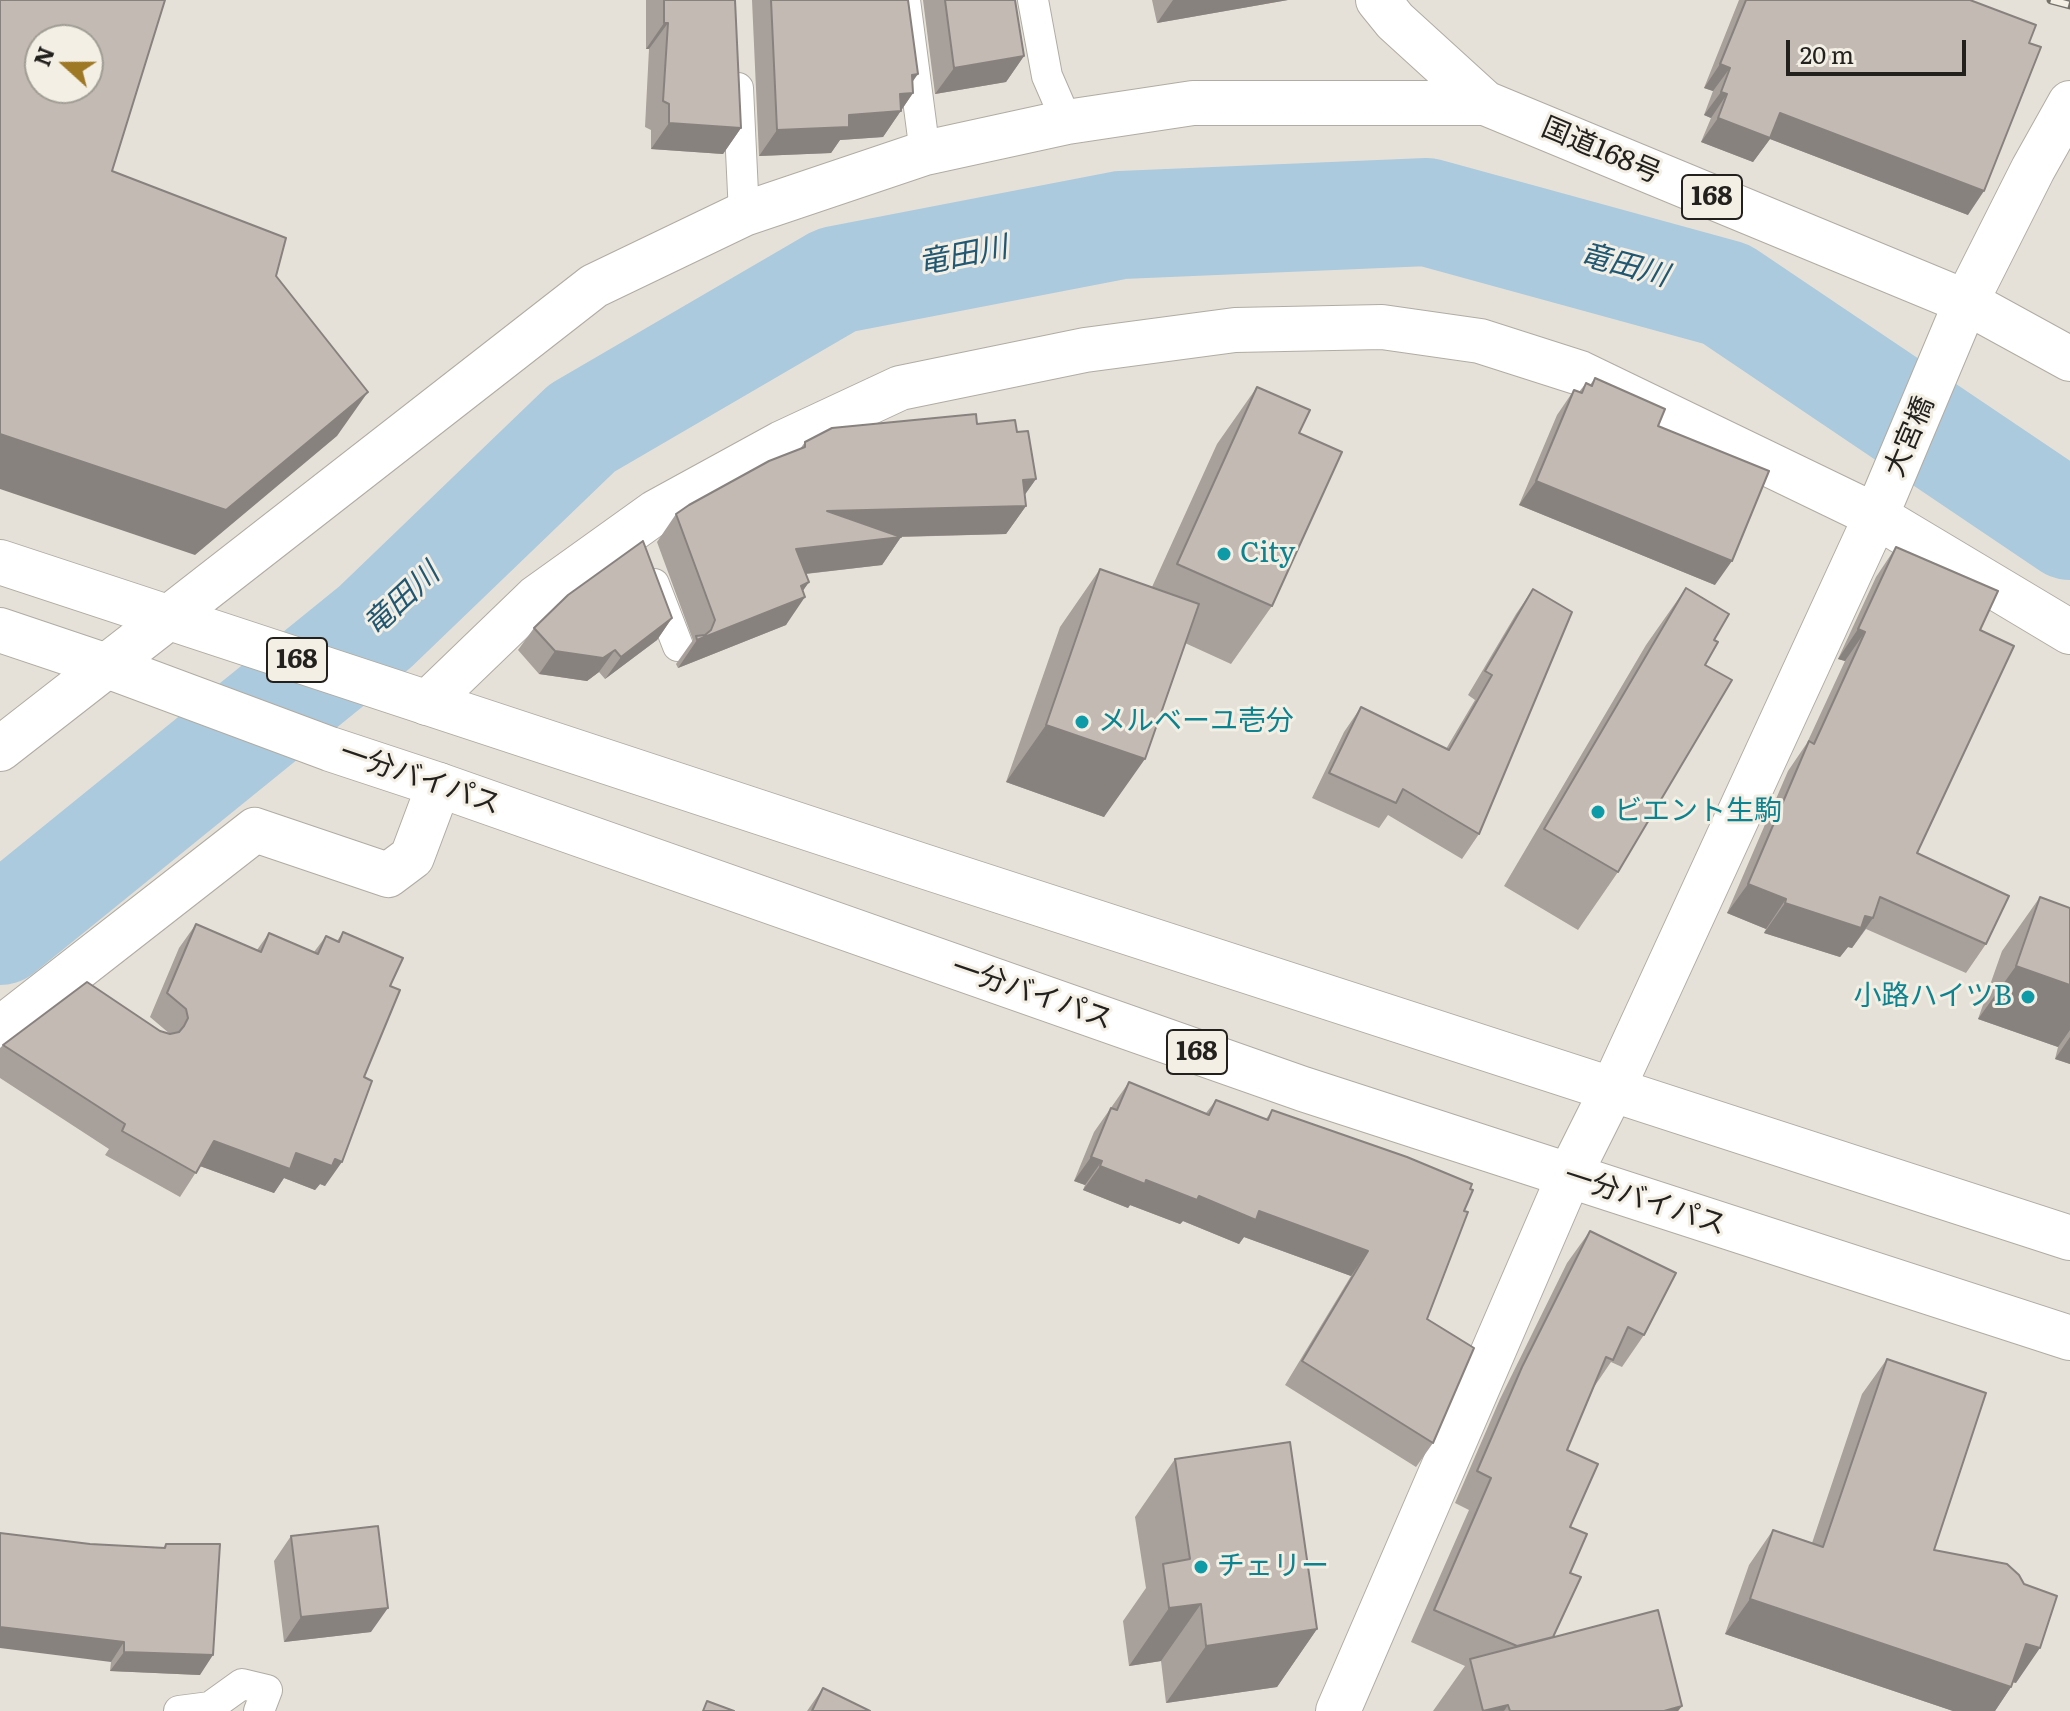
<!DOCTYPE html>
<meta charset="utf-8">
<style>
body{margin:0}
#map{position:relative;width:2070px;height:1711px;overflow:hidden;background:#e6e1d8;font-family:Literata,serif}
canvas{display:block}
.north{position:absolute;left:24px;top:24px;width:80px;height:80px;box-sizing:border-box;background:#f3efe5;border:2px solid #a09d95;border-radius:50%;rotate:291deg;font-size:22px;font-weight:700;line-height:32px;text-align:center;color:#23211e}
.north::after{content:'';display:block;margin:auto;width:28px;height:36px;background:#9f7825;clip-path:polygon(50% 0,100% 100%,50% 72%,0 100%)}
.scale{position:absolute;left:1786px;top:40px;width:180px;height:36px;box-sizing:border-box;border:4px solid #23211e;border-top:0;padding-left:10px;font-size:24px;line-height:28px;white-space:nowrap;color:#23211e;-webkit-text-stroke:6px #f3efe5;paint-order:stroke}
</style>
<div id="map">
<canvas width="2070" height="1711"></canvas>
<div class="north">N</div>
<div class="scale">20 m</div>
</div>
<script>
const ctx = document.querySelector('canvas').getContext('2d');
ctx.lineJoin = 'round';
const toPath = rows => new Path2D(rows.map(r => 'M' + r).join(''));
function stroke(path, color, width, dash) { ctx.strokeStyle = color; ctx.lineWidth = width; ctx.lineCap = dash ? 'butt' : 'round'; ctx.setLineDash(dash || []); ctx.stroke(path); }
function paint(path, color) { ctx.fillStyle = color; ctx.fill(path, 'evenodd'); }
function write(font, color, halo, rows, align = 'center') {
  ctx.font = font + ' Literata,"Noto Sans JP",serif'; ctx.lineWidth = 6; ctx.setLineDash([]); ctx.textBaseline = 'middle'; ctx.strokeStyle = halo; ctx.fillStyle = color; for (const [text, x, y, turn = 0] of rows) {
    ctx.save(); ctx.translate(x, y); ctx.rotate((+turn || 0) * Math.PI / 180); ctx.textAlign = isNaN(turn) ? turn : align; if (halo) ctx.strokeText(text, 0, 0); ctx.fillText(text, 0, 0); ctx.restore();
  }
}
const river = toPath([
 [0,931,375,627,582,428,836,280,1121,225,1427,212,1726,294,2070,526]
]);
const lane = toPath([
 [905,0,925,153],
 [1033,0,1047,76,1067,122],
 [738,88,744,214],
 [654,584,678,646],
 [179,1711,210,1707,242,1684,267,1690,259,1711]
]);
const street = toPath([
 [427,703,536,598,656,512,782,443,900,388,1085,350,1235,330,1382,327,1480,341,1580,373,1876,516,2070,632],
 [0,749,594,286,744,214,925,153,1067,122,1193,103,1485,103],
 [0,1029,255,830,388,875,412,857,439,785],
 [1338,1711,1569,1176,1613,1088,1876,516,1966,302,2033,169,2070,103]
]);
const highway = toPath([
 [1378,0,1395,21,1485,103,1966,302,2070,359],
 [0,562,923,866,2070,1238],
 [0,630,107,666,330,749,439,785,1303,1089,2070,1338]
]);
const rail = toPath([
 [2051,0,2070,5]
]);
const wall = toPath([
 [646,0,735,0,741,128,723,154,651,149,651,130,645,127,649,49,646,49],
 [752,0,908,0,913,93,883,137,840,140,831,153,759,156],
 [923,0,1015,0,1024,56,1006,82,935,94],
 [1152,0,1288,0,1157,23],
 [1739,0,1970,0,1968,215,1770,139,1753,162,1701,142,1711,118,1704,115,1713,91,1704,88],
 [1595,378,1658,426,1715,585,1519,505,1557,415,1574,390,1579,392,1586,383,1590,385],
 [1257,387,1299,433,1272,606,1231,664,1185,643,1104,817,1006,782,1060,627,1100,569,1152,587,1217,444],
 [977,424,1017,432,1036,479,1024,495,1026,506,1006,534,901,537,882,565,806,574,809,582,803,590,786,625,678,668,676,664,693,640,657,542,676,514,800,449,805,442],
 [1896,547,1980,630,1917,853,1986,944,1966,973,1866,929,1852,948,1848,947,1840,957,1764,933,1766,929,1727,913,1788,771,1807,743,1845,661,1838,659,1876,577],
 [1686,588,1714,640,1705,665,1618,872,1578,930,1504,886,1646,645],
 [1533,589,1479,834,1462,859,1388,815,1379,828,1312,798,1344,732,1361,707,1446,749,1475,700,1468,695,1516,614],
 [672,618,657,640,605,679,599,672,587,681,539,674,518,650,534,628],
 [2040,897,2070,908,2070,1064,2055,1059,2058,1047,1978,1019,2002,951],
 [196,924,257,950,269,933,314,952,326,936,337,941,343,932,390,986,364,1077,325,1186,320,1184,315,1190,284,1178,274,1193,200,1166,180,1197,105,1155,109,1149,0,1078,0,1048,3,1045,170,1034,150,1017,179,948],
 [1129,1082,1206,1113,1216,1100,1266,1119,1272,1110,1464,1211,1427,1319,1433,1443,1416,1467,1285,1385,1351,1276,1244,1237,1239,1244,1183,1221,1180,1224,1130,1205,1128,1208,1083,1190,1085,1185,1074,1181,1094,1132],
 [1590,1231,1644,1335,1622,1367,1611,1362,1594,1387,1567,1450,1570,1573,1553,1637,1682,1706,1678,1711,1433,1711,1465,1666,1411,1642,1469,1510,1455,1503,1500,1399,1567,1263],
 [1887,1359,1934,1550,2016,1683,2013,1682,2011,1687,1995,1711,1953,1711,1725,1634,1749,1565,1773,1530,1812,1543,1862,1394],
 [1175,1459,1317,1629,1277,1687,1166,1703,1161,1661,1129,1666,1123,1621,1146,1588,1135,1517],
 [291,1536,371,1632,284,1642,274,1561],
 [90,1544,163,1548,166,1544,200,1675,110,1671,111,1662],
 [823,1688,870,1711,807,1711]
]);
const shadedWall = toPath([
 [1173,0,1288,0,1157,23],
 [664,23,668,23,649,49,646,49],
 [1024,56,1006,82,935,94,954,68],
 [1720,64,1730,68,1713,91,1704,88],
 [918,74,904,94,913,93,883,137,840,140,831,153,759,156,777,130,849,115,912,75],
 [1721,92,1727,94,1711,118,1704,115],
 [1780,113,1984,191,1968,215,1770,139,1753,162,1701,142,1718,118],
 [669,123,741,128,723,154,651,149],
 [368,392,337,436,195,555,0,489,0,434],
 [1036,479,1017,506,1026,506,1006,534,808,539,827,511],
 [1536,481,1732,561,1715,585,1519,505],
 [901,537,882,565,777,577,796,549],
 [809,582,796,601,805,597,786,625,678,668,697,640],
 [672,618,657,640,605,679,621,657],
 [1858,629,1865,632,1845,661,1838,659],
 [615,650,599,672,587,681,539,674,555,651],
 [1046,725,1145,759,1104,817,1006,782],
 [1748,884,1786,899,1766,929,1727,913],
 [1785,903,1865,916,1873,918,1852,948,1848,947,1840,957,1764,933],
 [2016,966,2070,985,2070,1030,2058,1047,1978,1019],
 [2070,1037,2070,1064,2055,1059],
 [214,1141,335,1159,342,1162,325,1186,320,1184,315,1190,284,1178,274,1193,197,1165],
 [1091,1157,1102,1161,1085,1185,1074,1181],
 [1100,1166,1199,1196,1259,1211,1368,1251,1351,1276,1244,1237,1239,1244,1183,1221,1180,1224,1130,1205,1128,1208,1083,1190],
 [1750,1599,2011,1687,1995,1711,1953,1711,1725,1634],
 [1201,1604,1161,1661,1129,1666,1169,1608],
 [388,1608,371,1632,284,1642,301,1617],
 [0,1627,124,1642,111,1662,0,1648],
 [1317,1629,1277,1687,1166,1703,1206,1646],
 [2026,1644,2040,1648,2016,1683,2001,1679],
 [124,1652,213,1655,200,1675,110,1671],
 [1508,1705,1504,1711,1485,1711],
 [1682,1706,1678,1711,1664,1711]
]);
const building = toPath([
 [0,0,165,0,112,171,286,238,276,276,368,392,226,510,0,434,0,0],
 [40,40,88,40,88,88,40,88,40,40],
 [664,0,735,0,741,128,669,123,669,104,663,101,668,23,664,23,664,0],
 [771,0,908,0,918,74,912,75,913,93,900,94,901,111,849,115,849,127,777,130,771,0],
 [945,0,1015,0,1024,56,954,68,945,0],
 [1746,0,1970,0,2036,25,2029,43,2041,47,1984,191,1780,113,1770,138,1718,118,1727,94,1721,92,1730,68,1720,64,1746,0],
 [1595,378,1665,409,1658,426,1769,471,1732,561,1536,481,1574,390,1582,393,1586,383,1592,386,1595,378],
 [1257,387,1310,410,1299,433,1342,452,1272,606,1177,564,1257,387],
 [976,414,977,424,1015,420,1017,432,1028,431,1036,479,1023,480,1026,506,827,511,901,537,796,549,809,582,801,586,805,597,697,640,696,636,705,635,711,630,715,620,676,514,689,505,769,461,805,447,805,442,832,428,976,414],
 [643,541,672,618,621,657,615,650,603,658,555,651,534,628,568,595,643,541],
 [1896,547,1998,591,1980,630,2014,646,1917,853,2009,896,1986,944,1880,897,1873,918,1865,916,1861,928,1785,903,1786,899,1748,884,1809,741,1814,744,1865,632,1858,629,1896,547],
 [1100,569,1199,604,1145,759,1046,725,1100,569],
 [1686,588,1729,614,1714,640,1718,642,1705,665,1732,680,1618,872,1544,829,1686,588],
 [1533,589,1572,612,1479,834,1403,789,1396,803,1329,773,1361,707,1449,750,1492,675,1485,671,1533,589],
 [2040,897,2070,908,2070,985,2016,966,2040,897],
 [196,924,261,952,269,933,318,954,326,936,339,942,343,932,403,958,390,986,400,990,364,1077,372,1081,342,1162,335,1159,332,1166,296,1153,290,1169,214,1141,196,1173,122,1131,125,1124,3,1045,87,982,160,1031,170,1034,179,1032,184,1026,188,1018,186,1009,167,993,196,924],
 [1129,1082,1209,1115,1216,1100,1268,1120,1272,1110,1407,1157,1472,1184,1470,1189,1473,1190,1464,1211,1468,1212,1427,1319,1474,1348,1433,1443,1302,1361,1368,1251,1259,1211,1256,1220,1199,1196,1197,1200,1146,1180,1145,1184,1100,1166,1102,1161,1091,1157,1111,1108,1117,1110,1129,1082],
 [1590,1231,1676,1273,1644,1335,1628,1327,1613,1360,1606,1357,1567,1450,1598,1464,1570,1527,1587,1534,1570,1573,1581,1577,1553,1637,1517,1646,1434,1610,1491,1478,1477,1471,1522,1367,1590,1231],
 [1887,1359,1986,1393,1934,1550,2007,1564,2019,1575,2024,1584,2057,1596,2040,1648,2026,1644,2011,1687,1750,1599,1773,1530,1823,1547,1887,1359],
 [1290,1442,1317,1629,1206,1646,1201,1604,1169,1608,1163,1564,1190,1559,1175,1459,1290,1442],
 [378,1526,388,1608,301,1617,291,1536,378,1526],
 [0,1533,90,1544,165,1548,166,1544,220,1544,213,1655,124,1652,124,1642,0,1627,0,1533],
 [1658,1610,1682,1706,1664,1711,1510,1711,1508,1705,1483,1711,1470,1659,1658,1610],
 [823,1688,870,1711,812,1711,823,1688],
 [707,1701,734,1711,703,1711,707,1701]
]);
const markers = [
 [1224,554,8,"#0f9aa8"],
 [1082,722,8,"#0f9aa8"],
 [1598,812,8,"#0f9aa8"],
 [2028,997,8,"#0f9aa8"],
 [1201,1567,8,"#0f9aa8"]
];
const shields = [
 [1712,197,60],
 [297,660,60],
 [1197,1052,60]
];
const shieldNames = [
 ["168",1712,197],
 ["168",297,660],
 ["168",1197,1052]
];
const streetNames = [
 ["国道168号",1601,151,23],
 ["大宮橋",1910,437,-67],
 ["一分バイパス",420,779,19],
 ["一分バイパス",1032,994,19],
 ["一分バイパス",1645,1201,18]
];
const cultureNames = [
 ["City",1240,554],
 ["メルベーユ壱分",1098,722],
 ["ビエント生駒",1614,812],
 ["小路ハイツB",2012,997,"right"],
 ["チェリー",1217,1567]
];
const waterNames = [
 ["竜田川",963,256,-11],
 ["竜田川",1624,266,15],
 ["竜田川",402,600,-43]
];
stroke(river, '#abcade', 108);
stroke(lane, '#b0aca3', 32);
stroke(street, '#b0aca3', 46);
stroke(highway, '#b0aca3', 46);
stroke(lane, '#fff', 30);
stroke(street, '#fff', 44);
stroke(highway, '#fff', 44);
stroke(rail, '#75726c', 9);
stroke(rail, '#f3efe5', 6, [18]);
paint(wall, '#a8a09b');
paint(shadedWall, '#88827e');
paint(building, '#c3bab4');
stroke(building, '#88827e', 2);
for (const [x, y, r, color] of markers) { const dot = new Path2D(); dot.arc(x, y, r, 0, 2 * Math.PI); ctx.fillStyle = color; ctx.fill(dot); stroke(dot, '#f3efe5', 3); }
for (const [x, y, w] of shields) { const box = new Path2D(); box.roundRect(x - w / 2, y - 22, w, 44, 6); ctx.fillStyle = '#f3efe5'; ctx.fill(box); stroke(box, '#23211e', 2); }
write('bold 26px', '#23211e', null, shieldNames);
write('28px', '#23211e', '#f3efe5', streetNames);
write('28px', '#0d838f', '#f3efe5', cultureNames, 'left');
write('italic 30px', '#205773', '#f3efe5', waterNames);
</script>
